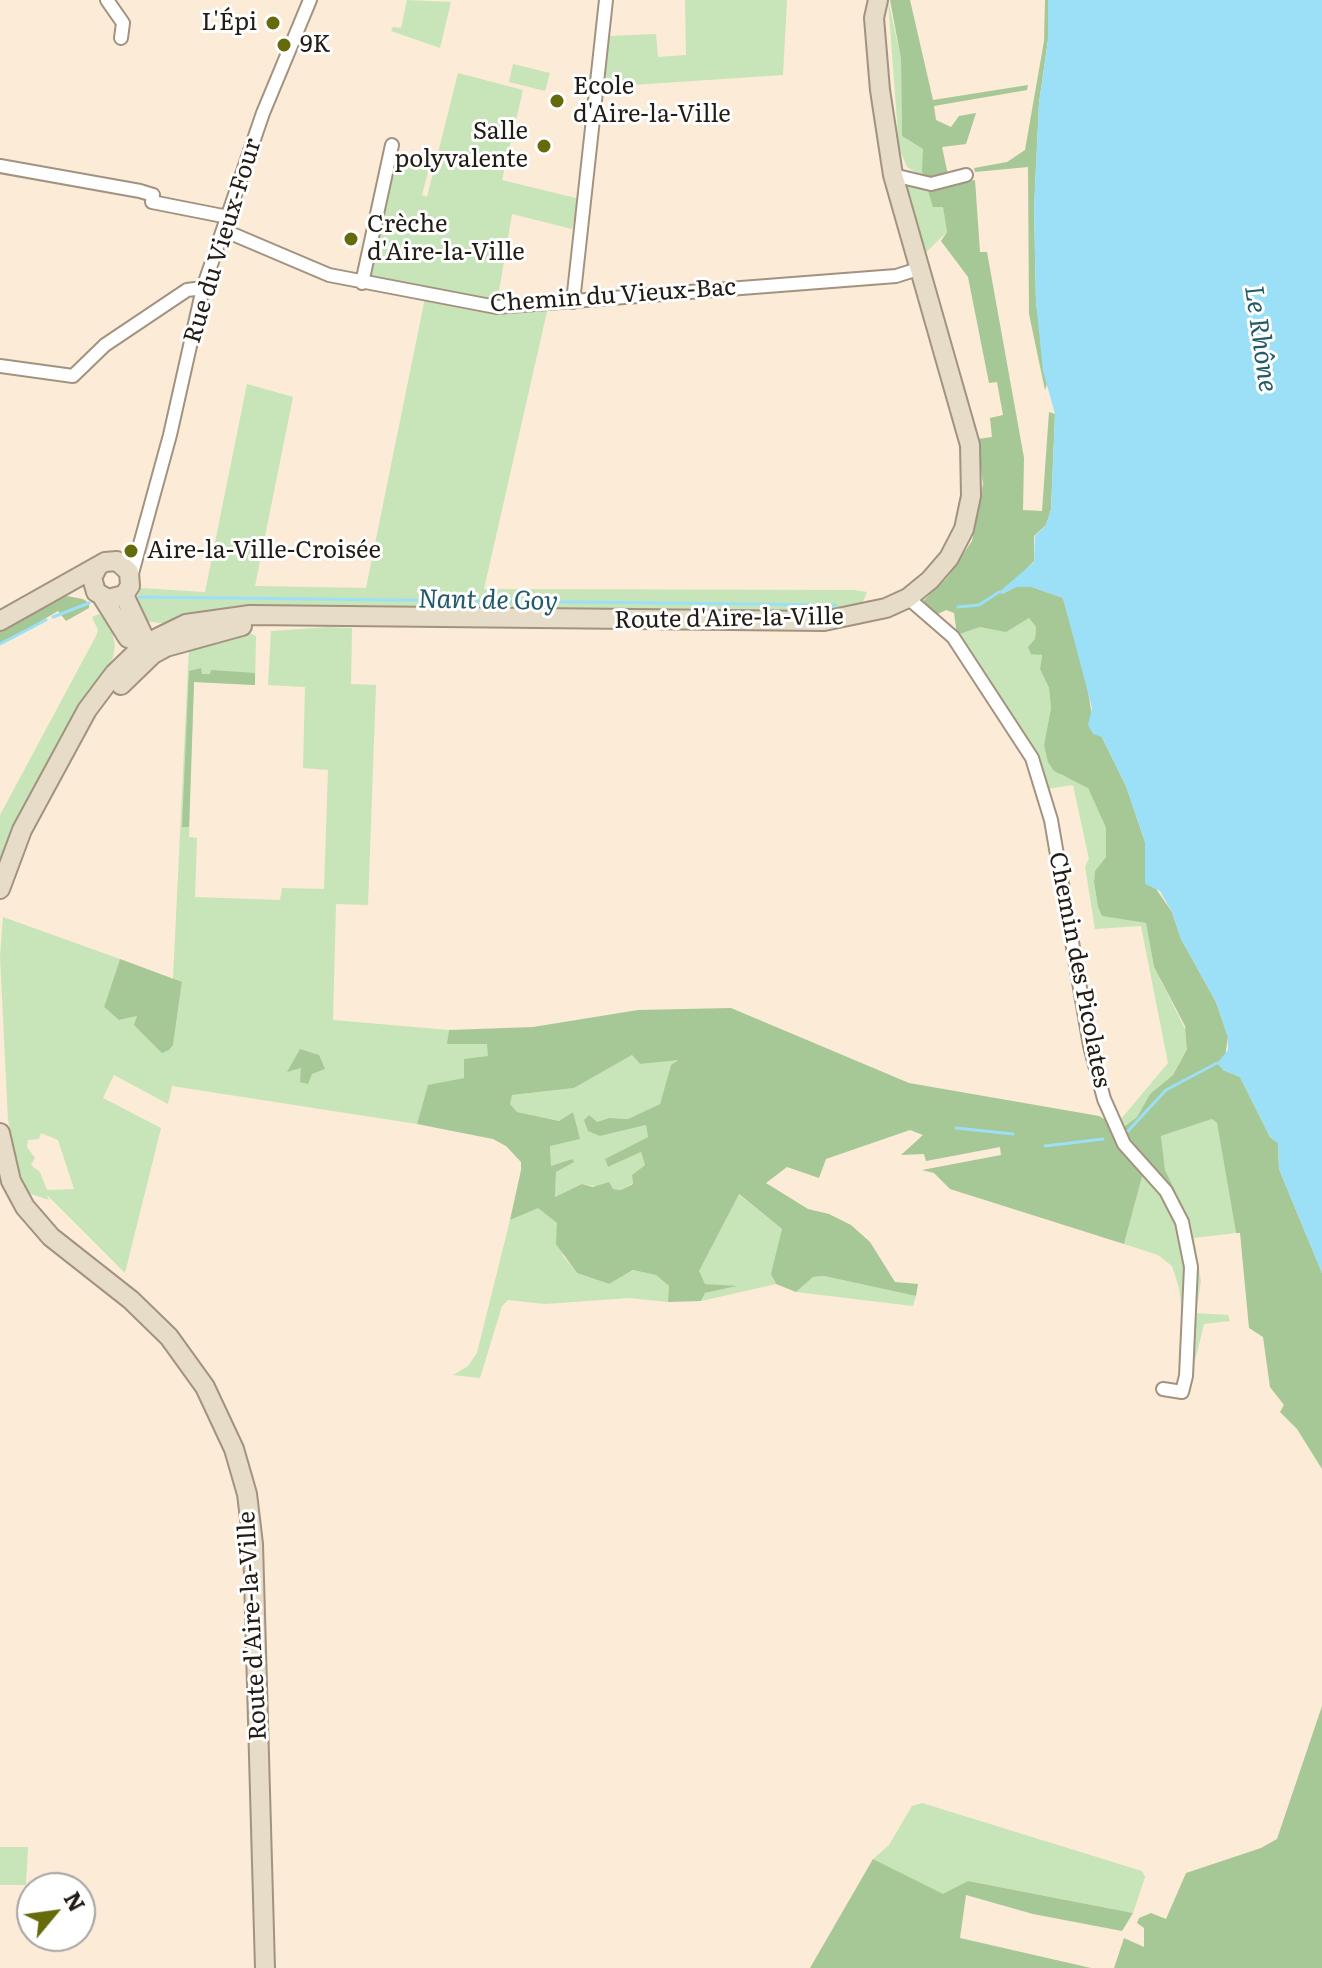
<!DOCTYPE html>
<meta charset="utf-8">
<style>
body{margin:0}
#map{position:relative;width:1322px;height:1968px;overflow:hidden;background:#fbebd7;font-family:Literata,serif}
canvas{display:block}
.north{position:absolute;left:16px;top:1872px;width:80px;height:80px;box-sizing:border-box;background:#fff;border:2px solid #a7a4a1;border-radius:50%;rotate:61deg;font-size:22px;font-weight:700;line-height:32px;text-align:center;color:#221c15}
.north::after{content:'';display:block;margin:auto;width:28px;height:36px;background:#656a0b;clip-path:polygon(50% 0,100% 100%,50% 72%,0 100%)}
</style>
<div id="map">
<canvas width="1322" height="1968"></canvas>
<div class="north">N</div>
</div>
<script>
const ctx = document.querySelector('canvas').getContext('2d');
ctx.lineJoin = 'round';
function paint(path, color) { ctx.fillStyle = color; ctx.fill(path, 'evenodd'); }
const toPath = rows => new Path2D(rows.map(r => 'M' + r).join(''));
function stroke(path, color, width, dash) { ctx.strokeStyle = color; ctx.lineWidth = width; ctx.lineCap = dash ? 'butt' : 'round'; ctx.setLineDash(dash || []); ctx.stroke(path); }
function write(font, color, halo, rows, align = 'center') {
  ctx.font = font + ' Literata,serif'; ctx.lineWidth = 6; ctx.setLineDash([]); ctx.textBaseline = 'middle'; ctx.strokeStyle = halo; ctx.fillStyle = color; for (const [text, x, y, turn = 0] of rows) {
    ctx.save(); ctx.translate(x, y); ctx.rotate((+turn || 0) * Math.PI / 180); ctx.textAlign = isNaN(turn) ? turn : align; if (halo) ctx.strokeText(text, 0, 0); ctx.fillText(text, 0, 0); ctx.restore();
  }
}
const green = toPath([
 [407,0,451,2,440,48,391,31,393,27,401,28],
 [685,0,787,0,783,75,602,87,608,36,656,34,658,57,686,55],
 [888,0,901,59,902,136,923,149,923,177,907,167,899,148],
 [513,64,550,73,545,91,509,82],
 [458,73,523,90,502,180,580,199,572,229,512,214,497,303,377,282,367,271,397,151,431,160,422,195,427,197],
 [915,185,926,186,943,206,947,232,924,254,906,188],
 [425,298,548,307,484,589,855,590,867,592,862,604,825,614,168,624,145,621,136,603,140,588,205,592,247,384,293,397,255,586,366,588],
 [99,614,111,627,115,645,113,658,0,865,0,815,96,636,98,630,92,617],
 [1029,618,1036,627,1035,639,1042,654,1040,669,1049,688,1051,708,1044,745,1062,776,1082,782,1088,788,1106,828,1106,857,1095,871,1094,882,1098,907,1102,916,1146,923,1154,967,1187,1033,1187,1048,1173,1075,1150,1094,1137,1117,1121,1129,1116,1125,1168,1063,1141,926,1095,929,1085,866,1089,859,1073,785,1046,789,957,635,980,627,1006,631],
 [328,627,352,628,351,684,376,685,368,905,336,904,333,1020,449,1030,448,1044,488,1044,488,1056,464,1078,428,1086,417,1124,172,1086,168,1104,114,1075,103,1098,161,1128,125,1273,47,1195,49,1200,28,1193,17,1165,8,1120,0,956,3,917,120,959,104,1007,119,1020,137,1016,135,1025,162,1052,169,1050,173,1045,182,983,173,979,189,647,248,632,256,636,255,685,194,682,189,837,197,838,195,897,280,900,282,888,324,889,328,770,303,768,305,687,268,685,271,631],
 [41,1133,58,1140,74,1189,47,1190,40,1172,31,1165,35,1158,27,1147,28,1140,39,1139],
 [632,1055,640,1064,678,1059,671,1065,660,1104,628,1119,609,1118,597,1122,600,1136,646,1125,648,1137,605,1159,608,1167,641,1152,645,1165,632,1175,633,1183,621,1190,582,1184,555,1197,556,1172,572,1159,551,1166,550,1146,574,1127,573,1112,559,1121,517,1112,509,1104,512,1095,574,1088],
 [1212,1119,1217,1122,1236,1233,1194,1238,1201,1281,1196,1313,1228,1315,1230,1321,1204,1324,1192,1373,1182,1211,1165,1170,1161,1136],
 [1143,1173,1165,1198,1182,1244,1187,1269,1185,1339,1179,1288,1172,1266,1158,1255,1124,1244],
 [738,1194,782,1229,773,1279,776,1284,701,1301,705,1293,733,1287,705,1284,698,1271],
 [538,1207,557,1223,563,1256,577,1273,608,1284,634,1270,656,1275,669,1286,668,1302,629,1298,545,1304,508,1300,502,1306,480,1378,453,1375,468,1366,477,1353,510,1220],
 [824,1276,916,1296,913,1306,796,1292,813,1277],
 [922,1803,1142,1871,1145,1877,1133,1913,968,1881,943,1895,873,1859,889,1845,912,1806],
 [0,1847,28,1847,26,1885,0,1885]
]);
const forest = toPath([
 [890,0,910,0,933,100,1028,85,1027,90,934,106,936,120,951,127,959,116,976,113,966,144,942,147,950,184,975,180,980,252,987,252,1024,458,1023,510,1042,511,1049,412,1055,414,1051,510,1046,525,1034,536,1034,561,1002,594,1016,587,1032,587,1063,598,1087,685,1092,717,1126,786,1145,842,1154,886,1172,912,1181,939,1216,1002,1228,1037,1223,1070,1240,1077,1270,1137,1278,1143,1279,1169,1322,1273,1322,1469,1297,1429,1280,1412,1284,1405,1270,1387,1263,1337,1249,1328,1240,1233,1236,1233,1217,1123,1212,1119,1161,1136,1165,1170,1176,1193,1162,1179,1143,1173,1124,1244,950,1189,934,1173,922,1170,1001,1155,1000,1147,926,1161,924,1154,901,1155,923,1135,910,1130,826,1159,819,1178,787,1167,766,1183,808,1209,829,1214,851,1225,870,1242,895,1282,918,1284,916,1296,824,1276,813,1277,796,1292,776,1284,771,1274,782,1229,739,1194,699,1271,705,1284,737,1286,705,1293,701,1301,668,1302,669,1286,656,1275,633,1270,609,1284,577,1273,556,1244,557,1223,538,1208,510,1220,521,1170,521,1162,506,1146,493,1139,417,1124,428,1085,464,1078,464,1059,488,1056,487,1044,447,1044,449,1030,533,1027,638,1010,731,1008,909,1083,1099,1116,1121,1129,1137,1117,1150,1094,1173,1075,1187,1049,1185,1026,1154,967,1146,923,1102,916,1098,907,1094,882,1095,871,1106,857,1106,828,1088,788,1054,771,1048,762,1044,745,1051,708,1049,688,1040,669,1042,655,1031,654,1028,647,1035,639,1036,627,1029,618,1006,632,980,627,957,635,954,613,946,610,936,615,923,601,947,578,972,541,983,484,977,439,992,437,990,418,1003,415,997,382,989,383,968,277,941,241,947,232,943,207,933,207,922,171,923,149,902,136,901,59],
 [632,1055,640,1064,678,1060,671,1065,660,1104,628,1119,609,1118,597,1122,589,1115,584,1120,588,1131,600,1136,646,1125,648,1137,605,1159,608,1167,641,1152,645,1165,632,1175,633,1184,621,1190,613,1189,609,1182,593,1187,582,1184,555,1197,556,1172,574,1162,572,1159,551,1166,550,1146,580,1139,573,1112,559,1121,517,1112,510,1104,512,1095,574,1088],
 [1045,0,1048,0,1048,40,1039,103,1034,209,1036,302,1047,384,1045,390,1029,314,1028,167,975,172,974,168,1007,162,1025,150,1044,41],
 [67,596,83,599,89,603,89,608,66,621,58,611,0,645,0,628],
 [201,668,202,674,210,674,211,670,255,673,255,685,194,682,189,827,182,827,189,671],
 [120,959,182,982,173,1045,169,1050,162,1053,134,1025,137,1016,119,1020,104,1007],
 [300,1049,319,1055,325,1069,312,1074,308,1084,300,1082,301,1068,287,1072],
 [1322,1706,1322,1968,1114,1968,1124,1938,1144,1947,1144,1928,1137,1923,1139,1918,1151,1913,1166,1919,1186,1873,1261,1848,1277,1839],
 [873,1859,943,1894,968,1881,1133,1913,1122,1931,1033,1914,966,1895,960,1938,1091,1968,810,1968]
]);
const water = toPath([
 [1048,0,1322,0,1322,1273,1279,1169,1278,1143,1270,1137,1240,1077,1223,1070,1217,1063,1228,1050,1228,1037,1216,1002,1181,939,1172,912,1160,891,1145,884,1145,842,1126,786,1102,737,1093,734,1088,725,1092,708,1063,598,1032,587,1016,587,1002,594,999,592,1034,562,1035,536,1046,525,1051,510,1055,414,1043,371,1036,302,1034,209,1039,103,1048,40]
]);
const stream = toPath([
 [139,597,836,605],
 [958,607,979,605,999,592],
 [53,617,89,603],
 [0,644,46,620],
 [956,1128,1013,1134],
 [1128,1131,1166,1090,1217,1063],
 [1045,1146,1103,1139]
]);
const street = toPath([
 [107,0,123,23,121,38],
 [0,166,140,191,153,195,152,202,228,217],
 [893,175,931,184,966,175],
 [223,230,329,275,496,307,896,276,918,269],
 [362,283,392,145],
 [573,302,606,0],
 [0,366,73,376,105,345,187,290,203,288],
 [131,577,170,435,203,288,263,113,310,0],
 [908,598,953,637,1032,758,1051,820,1090,1046,1104,1099,1124,1144,1166,1191,1182,1222,1191,1267,1186,1376,1182,1392,1163,1389]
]);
const secondary = toPath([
 [124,595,151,652],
 [103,598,128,638,145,644],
 [0,621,105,562,117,561,129,572,130,586,124,595,108,599,96,592,92,578,98,566],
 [121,685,153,654,166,647,242,626],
 [0,889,22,830,87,710,114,674,145,644,186,624,250,615,824,621,886,608,908,598,930,580,949,558,964,529,971,496,970,445,893,175,880,90,874,18,878,0],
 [0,1133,11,1181,25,1207,51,1237,131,1300,169,1337,205,1387,234,1449,247,1494,253,1544,265,1968]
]);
const markers = [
 [273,23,8,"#656a0b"],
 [284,45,8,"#656a0b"],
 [557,101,8,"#656a0b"],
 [544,146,8,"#656a0b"],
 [351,239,8,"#656a0b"],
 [131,551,8,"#656a0b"]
];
const poiNames = [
 ["L'Épi",257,23,"right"],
 ["9K",300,45],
 ["Ecole",573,87],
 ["d'Aire-la-Ville",573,115],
 ["Salle",528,132,"right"],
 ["polyvalente",528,160,"right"],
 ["Crèche",367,225],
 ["d'Aire-la-Ville",367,253],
 ["Aire-la-Ville-Croisée",147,551]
];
const streetNames = [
 ["Rue du Vieux-Four",223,241,-73],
 ["Chemin du Vieux-Bac",613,296,-4],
 ["Route d'Aire-la-Ville",729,619,-1],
 ["Chemin des Picolates",1079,970,79],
 ["Route d'Aire-la-Ville",253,1626,-93]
];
const waterNames = [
 ["Le Rhône",1260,339,82],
 ["Nant de Goy",488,601,1]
];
paint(green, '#c7e5b8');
paint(forest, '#a6c796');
paint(water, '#9be0f6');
stroke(stream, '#9be0f6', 3);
stroke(street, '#a29381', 16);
stroke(secondary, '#a29381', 22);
stroke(street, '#fff', 12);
stroke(secondary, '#e7dcc8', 18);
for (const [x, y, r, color] of markers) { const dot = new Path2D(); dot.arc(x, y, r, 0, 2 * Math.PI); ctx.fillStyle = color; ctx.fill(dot); stroke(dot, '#fff', 3); }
write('24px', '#221c15', '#fff', poiNames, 'left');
write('24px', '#221c15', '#fff', streetNames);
write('italic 26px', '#225a6a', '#fff', waterNames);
</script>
